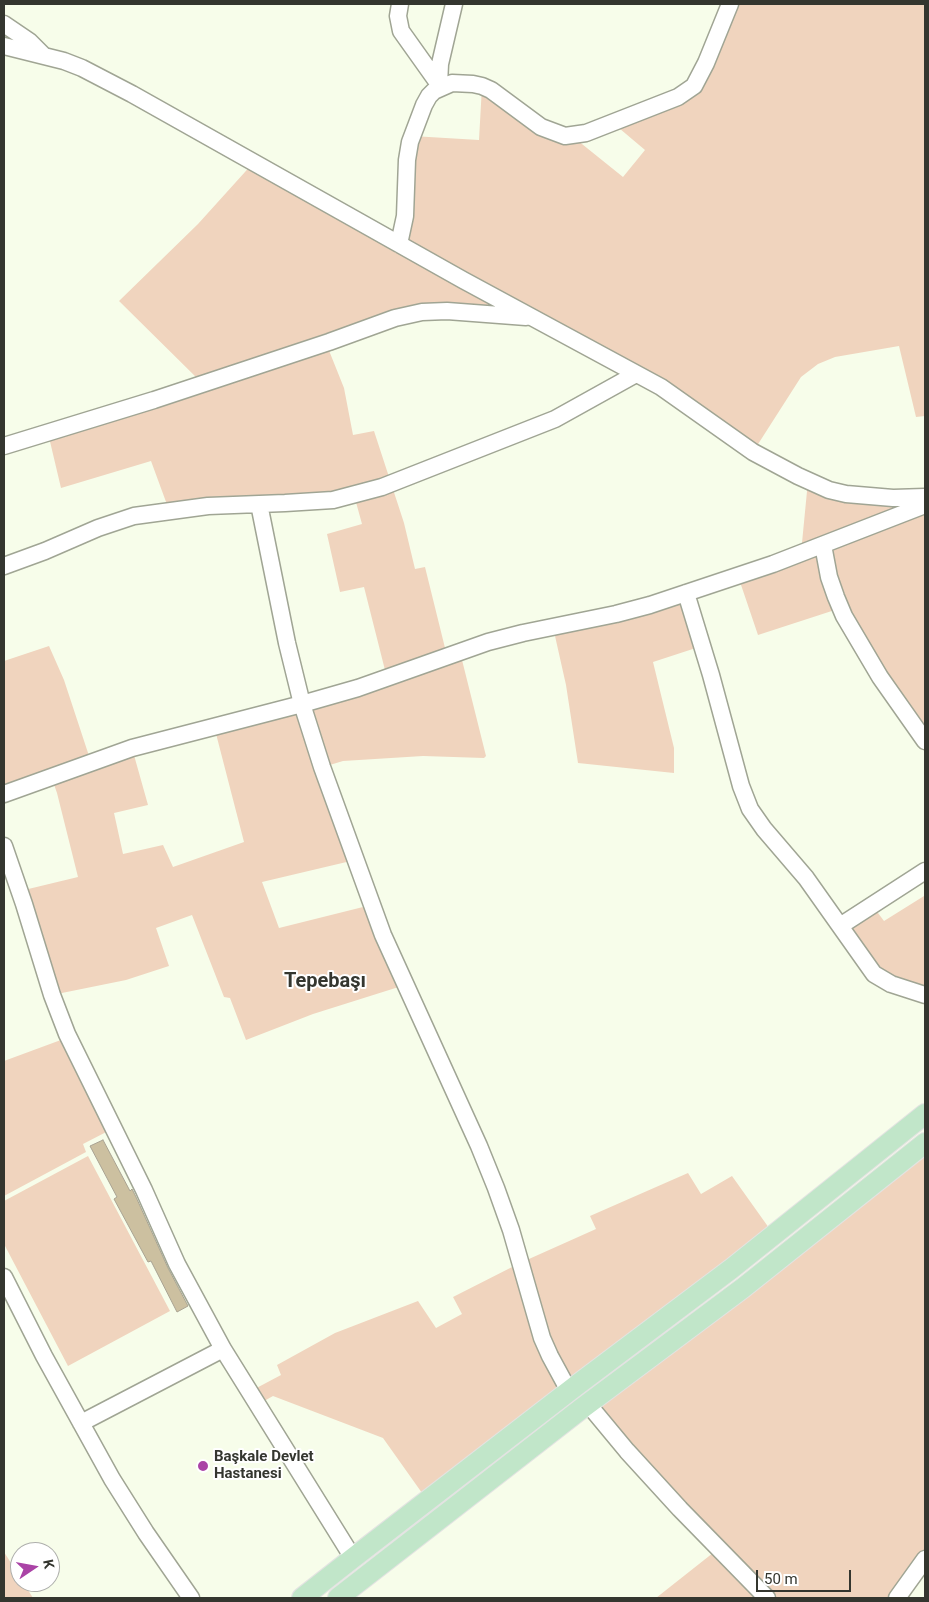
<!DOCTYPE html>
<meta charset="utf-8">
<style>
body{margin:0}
#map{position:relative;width:929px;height:1602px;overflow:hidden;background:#f7fdea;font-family:Roboto,sans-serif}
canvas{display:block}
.frame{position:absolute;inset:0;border:5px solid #34362f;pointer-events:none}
.north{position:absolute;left:10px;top:1542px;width:50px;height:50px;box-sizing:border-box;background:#fff;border:1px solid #aeafac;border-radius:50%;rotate:78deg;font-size:14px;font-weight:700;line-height:20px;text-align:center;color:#34362f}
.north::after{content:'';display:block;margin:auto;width:18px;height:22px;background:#aa43a6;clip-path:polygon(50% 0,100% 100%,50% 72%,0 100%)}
.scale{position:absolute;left:756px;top:1570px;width:95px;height:22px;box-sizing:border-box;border:2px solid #34362f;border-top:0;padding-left:6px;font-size:15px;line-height:18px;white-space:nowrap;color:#34362f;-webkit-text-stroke:4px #fff;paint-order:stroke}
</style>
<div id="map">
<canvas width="929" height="1602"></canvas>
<div class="frame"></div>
<div class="north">K</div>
<div class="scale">50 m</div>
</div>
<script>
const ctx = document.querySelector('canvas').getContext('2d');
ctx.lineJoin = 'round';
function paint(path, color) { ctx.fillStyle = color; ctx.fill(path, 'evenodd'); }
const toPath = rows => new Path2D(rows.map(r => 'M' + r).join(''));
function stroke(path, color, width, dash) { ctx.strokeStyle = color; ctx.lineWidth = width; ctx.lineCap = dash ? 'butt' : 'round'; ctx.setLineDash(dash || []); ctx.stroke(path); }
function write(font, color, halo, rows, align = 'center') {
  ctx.font = font + ' Roboto,sans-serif'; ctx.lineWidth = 4; ctx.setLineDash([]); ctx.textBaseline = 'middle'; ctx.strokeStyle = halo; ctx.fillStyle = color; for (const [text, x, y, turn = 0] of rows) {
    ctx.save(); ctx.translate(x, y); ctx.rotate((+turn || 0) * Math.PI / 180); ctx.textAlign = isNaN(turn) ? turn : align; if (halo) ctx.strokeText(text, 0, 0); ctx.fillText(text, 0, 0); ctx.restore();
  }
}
const green = toPath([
 [730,4,925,4,925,416,916,417,899,346,835,357,818,364,801,377,753,452,533,318,447,311,326,343,344,388,353,435,374,431,404,523,415,569,425,567,447,656,460,652,486,756,484,758,423,756,343,761,323,767,355,860,262,882,279,928,371,905,405,985,313,1014,246,1040,230,998,224,997,192,915,156,928,169,966,126,980,52,995,20,891,78,877,57,793,51,776,4,794,4,661,49,646,64,680,91,762,132,748,148,805,114,813,123,854,163,845,173,867,244,842,214,726,387,678,364,587,340,592,327,534,362,524,354,495,169,510,151,461,61,488,48,433,202,383,119,301,198,224,254,162,399,244,412,136,479,140,482,86,572,136,623,177,645,150,613,123,686,93],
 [808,481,925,497,925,741,841,608,758,635,738,576,801,553],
 [686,593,702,646,653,662,674,748,674,773,578,763,566,685,553,627],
 [924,896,925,896,925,995,891,984,840,926,872,905,884,921],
 [69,1037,114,1128,83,1144,86,1152,4,1196,4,1061],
 [925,1143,925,1559,897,1598,656,1598,718,1549,588,1404],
 [88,1156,170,1311,68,1366,4,1244,4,1201],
 [688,1173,701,1194,732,1176,774,1235,427,1500,383,1438,273,1396,257,1405,249,1392,281,1375,277,1365,335,1333,418,1301,436,1328,462,1314,453,1297,520,1263,596,1229,590,1216],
 [4,1552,20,1577,20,1582,23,1582,33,1598,4,1598]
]);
const building = toPath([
 [103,1140,130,1191,132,1189,136,1197,168,1268,188,1306,177,1312,151,1261,148,1262,114,1199,117,1197,90,1146,103,1140]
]);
const minor = toPath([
 [400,4,398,16,401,31,438,83],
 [4,24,29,41,43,55],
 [4,46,64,61,82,68,132,94,463,280,661,387,753,452,798,476,829,490,846,494,893,498,925,497],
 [439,84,440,64,454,4],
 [399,244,405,216,407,160,410,142,424,105,429,96,434,91,452,83,473,84,482,86,491,90,541,127,565,136,586,133,678,97,694,86,706,63,730,4],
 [4,446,154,400,329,342,395,318,422,312,447,311,526,317],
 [259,504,287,643,302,704,322,767,383,935,479,1146,496,1188,511,1230,542,1338,550,1356,569,1391],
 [823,545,829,577,836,597,844,616,880,677,925,741],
 [4,566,45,551,98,528,134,516,208,506,285,503,333,500,382,487,555,419,636,374],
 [686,593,711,675,741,786,750,809,764,829,806,878,874,974,891,984,925,995],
 [4,794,132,748,302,704,358,688,488,642,523,633,616,614,650,605,773,564,925,505],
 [4,846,24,904,52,995,67,1034,144,1190,177,1264,223,1349,353,1558],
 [840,926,925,871],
 [4,1277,44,1356,112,1479,146,1533,191,1598],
 [588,1404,627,1451,680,1509,767,1598],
 [81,1423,223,1349],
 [897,1598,925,1559]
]);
const major = toPath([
 [302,1598,353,1558,577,1385,731,1269,925,1114],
 [338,1598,581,1409,743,1288,925,1143]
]);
const markers = [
 [203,1466,6,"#aa43a6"]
];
const poiNames = [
 ["Başkale Devlet",214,1457],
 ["Hastanesi",214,1474]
];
const districtNames = [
 ["Tepebaşı",325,982]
];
paint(green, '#f0d4be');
paint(building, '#ccc0a0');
stroke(building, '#a9a392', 1);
stroke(minor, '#a0a594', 19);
stroke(major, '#e3e3e2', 22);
stroke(minor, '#fff', 16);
stroke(major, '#c1e6c9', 20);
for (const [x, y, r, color] of markers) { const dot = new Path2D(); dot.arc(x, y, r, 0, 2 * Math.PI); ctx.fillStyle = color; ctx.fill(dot); stroke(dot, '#fff', 2); }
write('bold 15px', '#34362f', '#fff', poiNames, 'left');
write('bold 20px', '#34362f', '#fff', districtNames);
</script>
